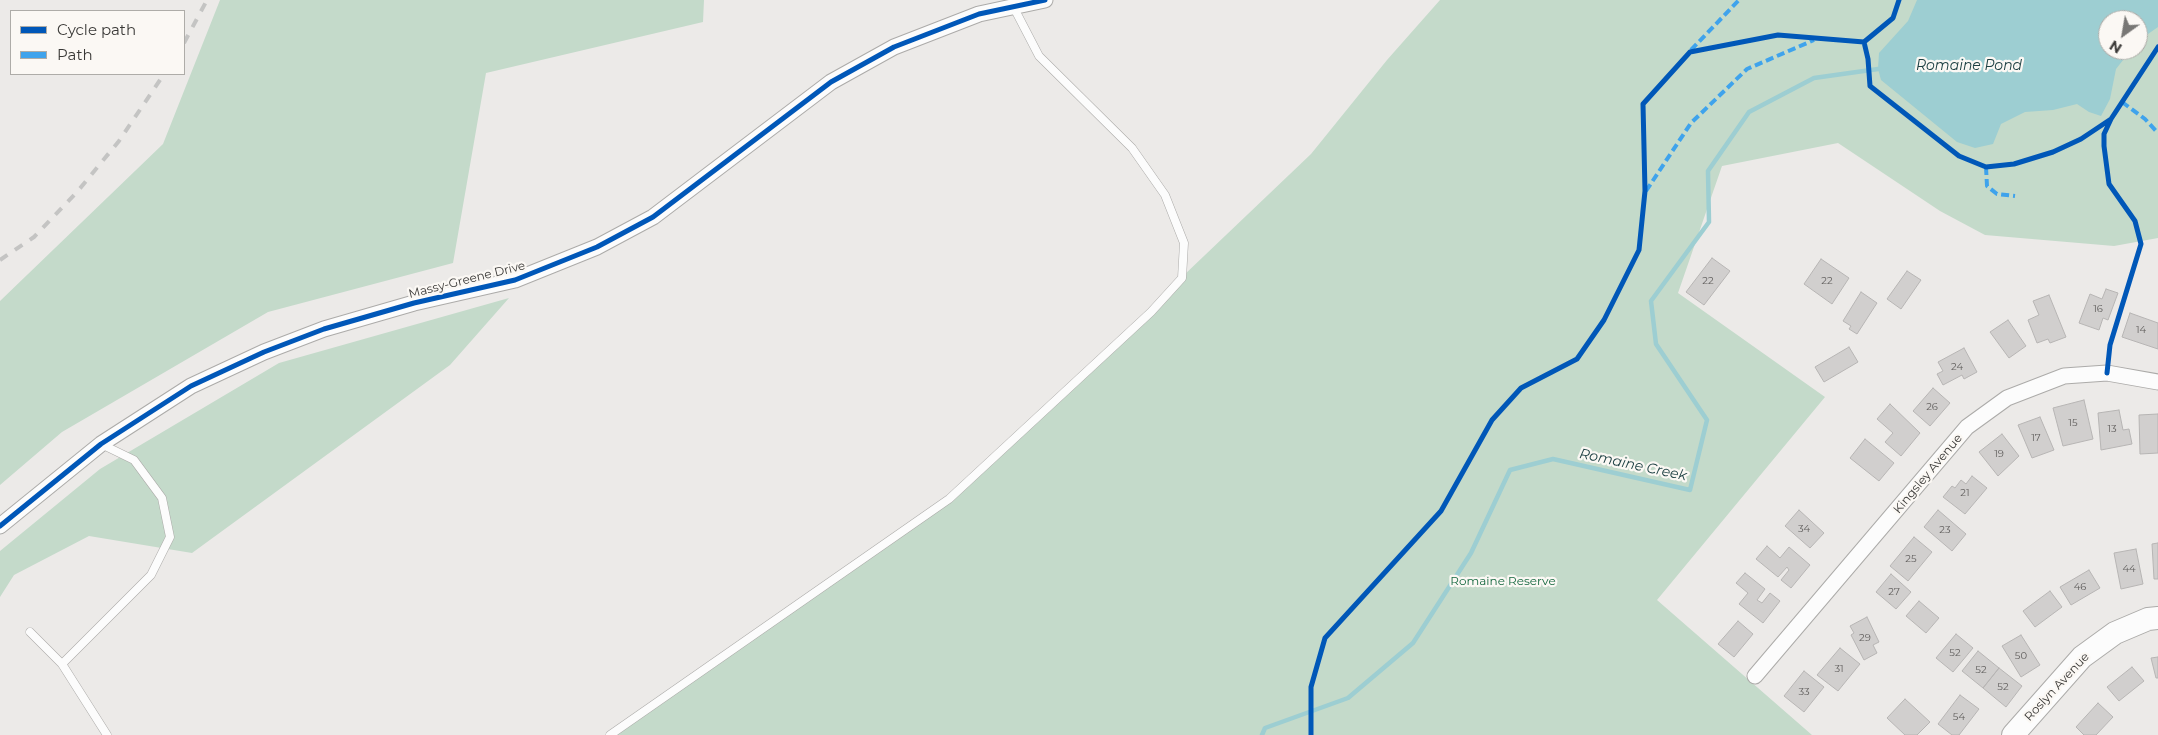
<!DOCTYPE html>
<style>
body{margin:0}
#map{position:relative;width:2158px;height:735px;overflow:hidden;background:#eceae8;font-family:Montserrat,sans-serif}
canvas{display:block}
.legend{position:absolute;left:10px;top:10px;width:175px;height:65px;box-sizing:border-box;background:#fbf8f4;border:1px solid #aeaca8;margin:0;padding:6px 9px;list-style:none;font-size:15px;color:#3a3937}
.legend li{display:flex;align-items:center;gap:10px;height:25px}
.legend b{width:25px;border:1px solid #aeaca8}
.north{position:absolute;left:2098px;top:10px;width:50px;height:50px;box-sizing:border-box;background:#fbf8f4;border:1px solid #aeaca8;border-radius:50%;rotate:212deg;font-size:14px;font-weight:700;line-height:20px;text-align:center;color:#3a3937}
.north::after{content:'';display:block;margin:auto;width:18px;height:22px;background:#787775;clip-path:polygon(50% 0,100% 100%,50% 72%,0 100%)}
</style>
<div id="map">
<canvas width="2158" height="735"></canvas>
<ul class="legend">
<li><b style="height:6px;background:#0057b8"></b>Cycle path</li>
<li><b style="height:6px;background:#3fa3ec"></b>Path</li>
</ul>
<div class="north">N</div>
</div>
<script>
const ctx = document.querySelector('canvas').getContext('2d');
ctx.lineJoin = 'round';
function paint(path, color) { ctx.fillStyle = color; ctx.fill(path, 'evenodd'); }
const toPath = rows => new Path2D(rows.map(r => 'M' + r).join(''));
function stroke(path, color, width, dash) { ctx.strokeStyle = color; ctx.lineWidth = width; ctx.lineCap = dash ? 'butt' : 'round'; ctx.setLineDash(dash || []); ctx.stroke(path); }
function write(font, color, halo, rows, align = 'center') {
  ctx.font = font + ' Montserrat,sans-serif'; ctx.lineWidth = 4.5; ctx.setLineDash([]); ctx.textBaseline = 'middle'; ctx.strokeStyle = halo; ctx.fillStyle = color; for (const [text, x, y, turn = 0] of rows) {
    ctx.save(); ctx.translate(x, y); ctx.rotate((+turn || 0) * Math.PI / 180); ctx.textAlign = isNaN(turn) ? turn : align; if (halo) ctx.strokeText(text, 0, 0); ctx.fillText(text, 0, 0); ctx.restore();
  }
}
const green = toPath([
 [220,0,704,0,703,22,486,73,453,263,268,312,62,432,0,485,0,301,163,144],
 [1440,0,2158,0,2158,238,2114,246,1985,235,1940,211,1838,143,1722,166,1678,293,1825,397,1657,600,1812,735,610,735,949,499,1311,154,1387,60],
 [2108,20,2138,20,2138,50,2108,50],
 [509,298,450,365,192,553,89,536,14,575,0,597,0,551,100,469,279,363]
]);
const water = toPath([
 [1917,0,2158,0,2158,27,2138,41,2138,20,2108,20,2108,50,2131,50,2116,69,2110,99,2101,116,2089,112,2077,104,2053,110,2025,112,2001,124,1993,144,1975,148,1957,142,1881,80,1878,69,1879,53,1908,21]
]);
const stream = toPath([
 [1262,735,1265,728,1348,698,1413,643,1471,553,1510,470,1553,459,1690,490,1707,420,1656,344,1651,301,1709,222,1708,171,1749,112,1814,78,1878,69]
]);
const building = toPath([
 [1712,258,1730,271,1704,305,1686,292,1712,258],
 [1821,259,1849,278,1832,304,1804,284,1821,259],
 [1907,271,1921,280,1901,309,1887,299,1907,271],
 [2106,289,2118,293,2108,320,2103,318,2099,330,2079,323,2090,294,2102,299,2106,289],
 [1861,292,1877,303,1857,334,1849,329,1851,326,1843,321,1861,292],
 [2049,295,2066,337,2050,343,2048,339,2037,343,2028,320,2039,315,2033,301,2049,295],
 [2130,313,2158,323,2158,349,2122,337,2130,313],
 [2008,320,2026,346,2009,358,1990,332,2008,320],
 [1849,347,1858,362,1824,382,1815,367,1849,347],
 [1964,348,1977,372,1964,379,1962,375,1943,385,1937,374,1943,371,1938,362,1964,348],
 [1933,388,1950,403,1930,426,1913,411,1933,388],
 [2084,400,2093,439,2063,446,2053,408,2084,400],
 [1890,404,1920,433,1901,456,1885,442,1893,433,1877,419,1890,404],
 [2119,410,2123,430,2129,429,2132,444,2101,450,2098,413,2119,410],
 [2158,414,2158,453,2140,454,2139,415,2158,414],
 [2040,417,2054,450,2032,458,2018,425,2040,417],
 [2002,434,2019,456,1998,476,1979,452,2002,434],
 [1865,439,1894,463,1879,481,1850,458,1865,439],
 [1972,476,1987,488,1965,514,1943,497,1952,486,1955,488,1961,480,1966,484,1972,476],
 [1799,510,1824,533,1810,548,1785,526,1799,510],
 [1938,510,1966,534,1952,551,1924,527,1938,510],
 [1914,537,1932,552,1908,581,1890,566,1914,537],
 [2158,543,2158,579,2154,579,2152,544,2158,543],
 [1767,546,1780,558,1789,547,1810,565,1791,588,1781,580,1789,570,1787,567,1778,577,1756,559,1767,546],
 [2136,549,2143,584,2121,589,2114,553,2136,549],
 [2089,570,2100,588,2071,605,2060,587,2089,570],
 [1745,573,1765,589,1757,600,1762,603,1770,593,1780,601,1763,623,1739,604,1748,593,1736,583,1745,573],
 [1891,574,1911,592,1896,609,1876,592,1891,574],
 [2050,591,2062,607,2035,627,2023,611,2050,591],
 [1919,601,1939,618,1926,633,1906,616,1919,601],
 [1867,617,1879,642,1873,645,1877,653,1864,660,1851,635,1854,633,1850,626,1867,617],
 [1738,621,1753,634,1734,657,1718,644,1738,621],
 [1956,634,1973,648,1953,672,1936,658,1956,634],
 [2021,635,2040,665,2021,677,2002,646,2021,635],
 [1840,648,1860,664,1838,691,1817,675,1840,648],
 [1978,651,1999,668,1983,688,1962,671,1978,651],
 [2158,657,2158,678,2156,678,2151,658,2158,657],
 [2132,667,2144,681,2119,701,2107,687,2132,667],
 [1999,668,2022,686,2006,707,1983,688,1999,668],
 [1804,671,1824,687,1804,712,1784,696,1804,671],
 [1960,695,1979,709,1959,735,1952,735,1938,724,1960,695],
 [1905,699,1930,722,1917,735,1905,735,1887,718,1905,699],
 [2098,703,2113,717,2096,735,2084,735,2076,727,2098,703]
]);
const lane = toPath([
 [30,632,62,664,107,735],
 [62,664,151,575,170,537,162,498,134,460,101,444],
 [610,735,949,499,1151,312,1182,278,1184,243,1165,195,1132,148,1039,56,1013,6]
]);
const street = toPath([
 [0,526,101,444,191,386,264,352,324,329,414,303,515,280,597,247,653,217,831,82,894,47,979,14,1045,0],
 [1755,676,1967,427,2007,398,2064,376,2107,373,2158,382]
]);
const secondary = toPath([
 [2013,735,2082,657,2115,633,2148,619,2158,618]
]);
const rail = toPath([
 [184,43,207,0],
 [0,260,34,237,77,192,119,141,164,74]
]);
const quiet = toPath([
 [1691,50,1739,0],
 [2122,102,2145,119,2158,133],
 [1986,167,1987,186,1997,194,2015,196],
 [1646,191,1691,123,1747,69,1814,40]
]);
const cycleway = toPath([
 [1899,0,1893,18,1864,42,1868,59,1870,86,1959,156,1986,167,2014,164,2053,152,2081,139,2111,119,2158,47],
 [2107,373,2110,345,2141,244,2135,221,2109,184,2104,146,2104,134,2111,119],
 [0,526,101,444,191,386,264,352,324,329,414,303,515,280,597,247,653,217,831,82,894,47,979,14,1045,0],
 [1311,735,1311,687,1325,638,1441,511,1492,420,1521,388,1577,359,1604,320,1639,250,1645,191,1643,104,1690,52,1778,35,1864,42]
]);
const numberNames = [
 ["22",1708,281],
 ["22",1827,281],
 ["16",2098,309],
 ["14",2141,330],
 ["24",1957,367],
 ["26",1932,407],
 ["15",2073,423],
 ["13",2112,429],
 ["17",2036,438],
 ["19",1999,454],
 ["21",1965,493],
 ["34",1804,529],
 ["23",1945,530],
 ["25",1911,559],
 ["44",2129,569],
 ["46",2080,587],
 ["27",1894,592],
 ["29",1865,638],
 ["52",1955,653],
 ["50",2021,656],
 ["31",1839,669],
 ["52",1981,670],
 ["52",2003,687],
 ["33",1804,692],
 ["54",1959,717]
];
const streetNames = [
 ["Massy-Greene Drive",467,280,-14],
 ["Kingsley Avenue",1928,474,-50],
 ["Roslyn Avenue",2057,687,-47]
];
const parkNames = [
 ["Romaine Reserve",1503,581]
];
const waterNames = [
 ["Romaine Pond",1969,66],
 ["Romaine Creek",1633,465,12]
];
paint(green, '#c4daca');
paint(water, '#9dced2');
stroke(stream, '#9dced2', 4.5);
paint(building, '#d1cfce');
stroke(building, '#b7b5b4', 1);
stroke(lane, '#acaba9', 9);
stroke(street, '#acaba9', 17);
stroke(secondary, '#acaba9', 24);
stroke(lane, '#fcfcfc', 8);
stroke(street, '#fcfcfc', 15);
stroke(secondary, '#fcfcfc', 22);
stroke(rail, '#c4c4c3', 4, [9, 9]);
stroke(quiet, '#3fa3ec', 4, [8, 4]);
stroke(cycleway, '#0057b8', 5);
write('10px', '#605e5d', null, numberNames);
write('12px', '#3a3937', '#fbf8f4', streetNames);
write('12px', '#15683f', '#fbf8f4', parkNames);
write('italic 14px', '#1d4043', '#fbf8f4', waterNames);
</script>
